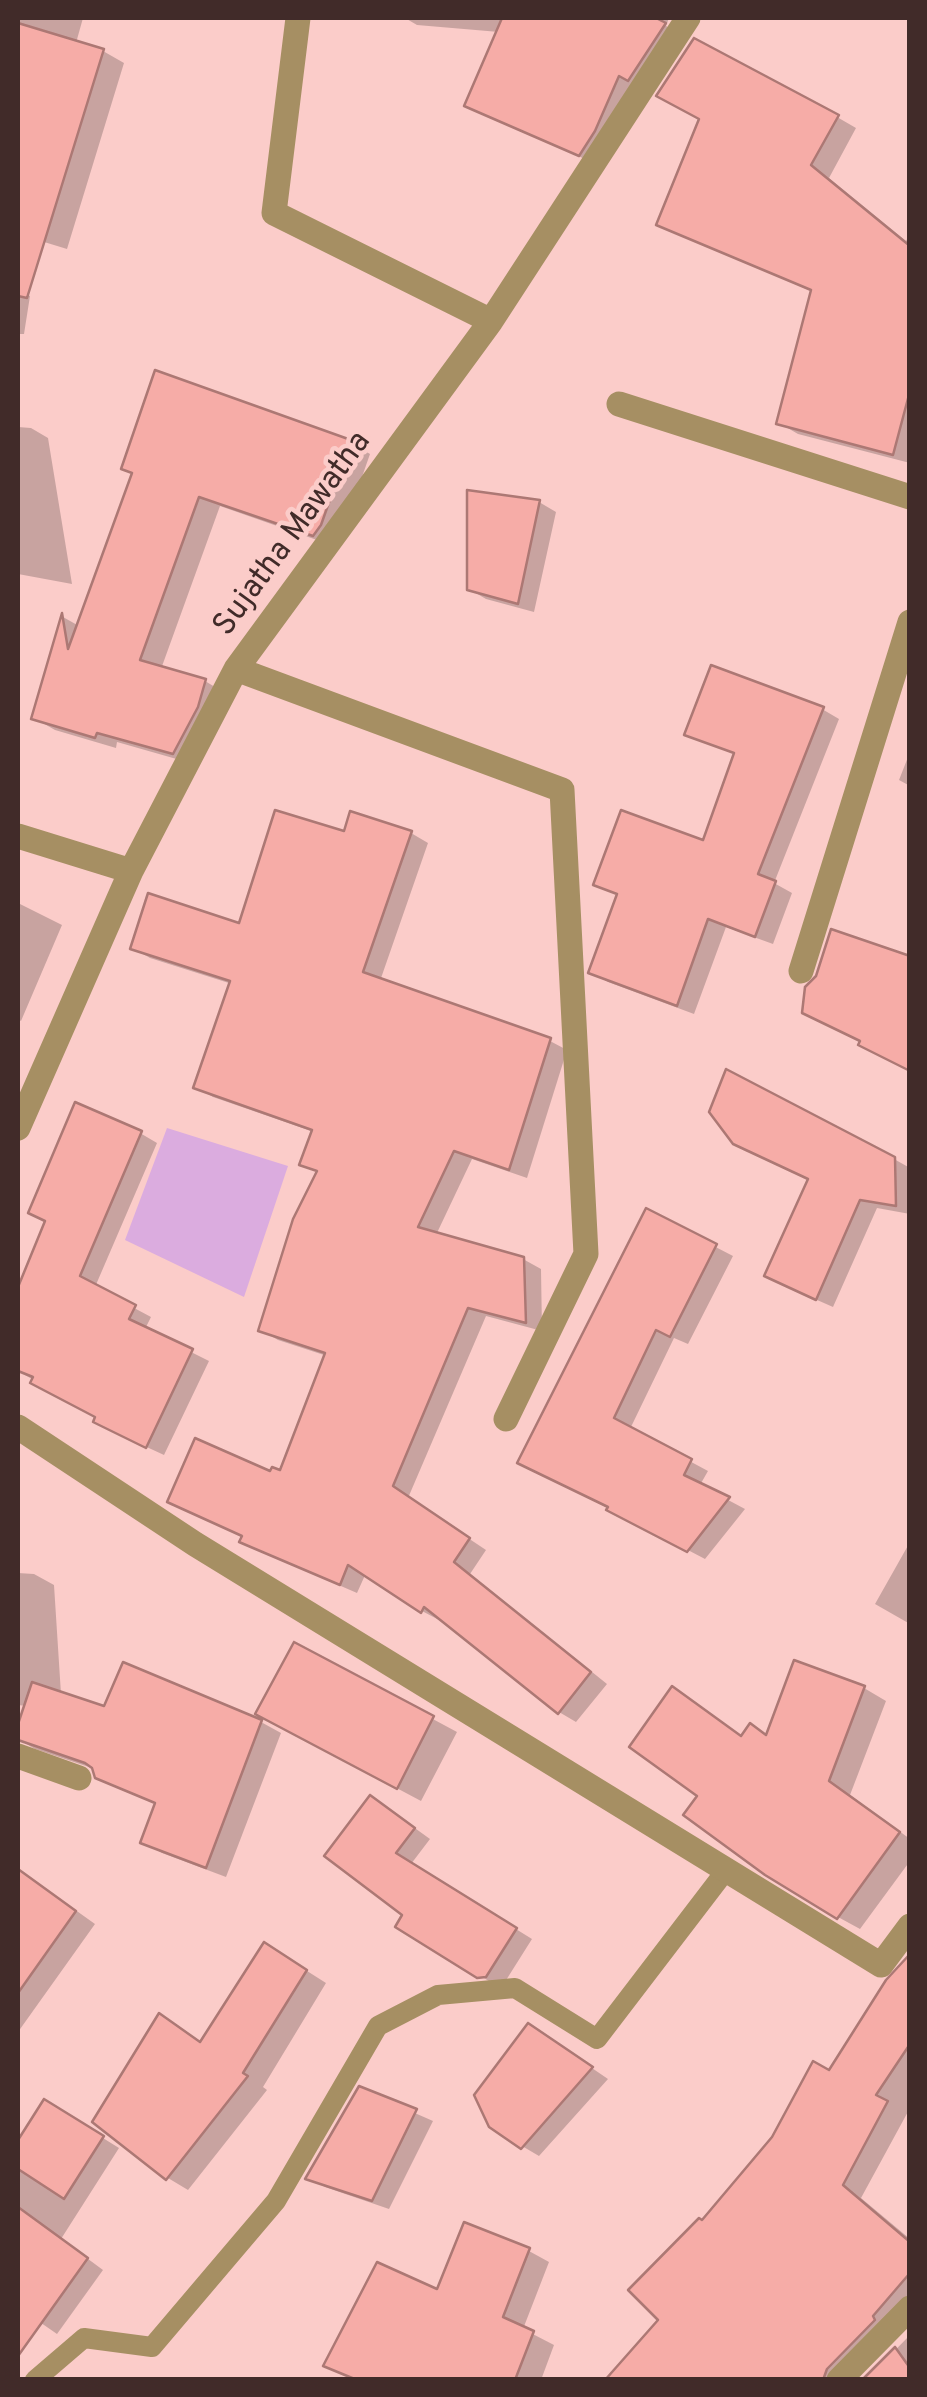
<!DOCTYPE html>
<style>
body{margin:0}
#map{position:relative;width:927px;height:2397px;overflow:hidden;background:#fbccc9;font-family:Overpass,sans-serif}
canvas{display:block}
.frame{position:absolute;inset:0;border:20px solid #412b29;pointer-events:none}
</style>
<div id="map">
<canvas width="927" height="2397"></canvas>
<div class="frame"></div>
</div>
<script>
const ctx = document.querySelector('canvas').getContext('2d');
ctx.lineJoin = 'round';
function paint(path, color) { ctx.fillStyle = color; ctx.fill(path, 'evenodd'); }
const toPath = rows => new Path2D(rows.map(r => 'M' + r).join(''));
function stroke(path, color, width, dash) { ctx.strokeStyle = color; ctx.lineWidth = width; ctx.lineCap = dash ? 'butt' : 'round'; ctx.setLineDash(dash || []); ctx.stroke(path); }
function write(font, color, halo, rows, align = 'center') {
  ctx.font = font + ' Overpass,sans-serif'; ctx.lineWidth = 9; ctx.setLineDash([]); ctx.textBaseline = 'middle'; ctx.strokeStyle = halo; ctx.fillStyle = color; for (const [text, x, y, turn = 0] of rows) {
    ctx.save(); ctx.translate(x, y); ctx.rotate((+turn || 0) * Math.PI / 180); ctx.textAlign = isNaN(turn) ? turn : align; if (halo) ctx.strokeText(text, 0, 0); ctx.fillText(text, 0, 0); ctx.restore();
  }
}
const green = toPath([
 [167,1128,288,1166,244,1297,125,1240]
]);
const shadow = toPath([
 [18,18,83,18,76,43,103,51,124,63,67,249,18,234],
 [405,18,669,18,666,26,684,36,600,166,467,105,499,32,417,25],
 [837,117,856,128,829,178,906,241,910,234,910,463,798,434,779,423,813,292,659,224],
 [18,289,30,296,24,334,18,334],
 [18,427,31,428,48,438,72,584,18,574],
 [350,442,370,454,341,537,334,546,220,506,161,669,205,681,225,693,194,764,117,742,116,748,55,730,34,718,63,617,79,626,134,474],
 [539,502,556,512,534,612,486,599,469,589],
 [822,709,839,719,774,883,792,893,773,944,726,927,694,1014,608,982,591,972,619,896,597,884,704,843,736,755,687,734],
 [910,752,910,786,899,780],
 [411,833,428,843,380,981,550,1041,567,1050,527,1178,472,1159,436,1235,523,1259,541,1269,542,1331,486,1316,408,1498,486,1550,470,1574,607,1684,576,1722,559,1712,441,1617,439,1620,422,1611,366,1573,357,1593,260,1551,243,1541,245,1537,170,1501,281,1473,327,1356,278,1340,261,1330,319,1173,302,1164,314,1132,213,1097,196,1087,232,984,150,958,133,948,240,926,345,834],
 [18,903,62,925,21,1021,18,1019],
 [140,1133,157,1143,95,1287,151,1317,145,1329,209,1361,164,1455,112,1431,98,1417,18,1371,18,1293,47,1222],
 [894,1159,910,1168,910,1214,877,1208,833,1307,783,1285],
 [648,1212,733,1256,688,1344,674,1338,630,1429,708,1471,700,1485,745,1509,705,1559,537,1471],
 [910,1542,910,1624,875,1604],
 [18,1573,34,1574,54,1585,61,1694,106,1709,124,1665,261,1722,281,1733,226,1877,162,1853,143,1842,157,1804,117,1788,97,1776,95,1769,35,1749,18,1739,26,1706,18,1705],
 [295,1645,457,1732,421,1801,282,1727],
 [796,1664,864,1688,886,1701,850,1795,910,1839,910,1861,860,1929,838,1917,701,1795,673,1690,743,1737,751,1726,768,1736],
 [387,1808,430,1839,411,1864,532,1939,503,1985,497,1986,479,1975,405,1914],
 [18,1869,95,1924,18,2032],
 [285,1957,326,1983,263,2087,267,2090,188,2190,168,2178,96,2121,202,2044],
 [910,1970,910,2108,861,2198,910,2239,910,2316,847,2380,608,2380,662,2320,703,2223,830,2073],
 [545,2036,608,2079,539,2156,522,2146],
 [360,2089,433,2121,389,2209,325,2187,308,2178],
 [45,2102,119,2148,61,2239,103,2270,57,2334,18,2307,18,2145],
 [529,2251,549,2262,523,2329,554,2345,541,2380,353,2380,327,2365,439,2292],
 [910,2335,910,2380,866,2380]
]);
const building = toPath([
 [502,18,656,18,666,23,628,81,619,76,595,131,579,156,464,106,502,18],
 [18,23,104,49,27,298,18,296,18,23],
 [694,38,839,115,811,165,910,246,910,391,893,455,776,424,811,290,656,225,699,119,656,96,694,38],
 [155,370,351,440,321,525,313,536,199,497,140,660,206,679,198,707,173,754,97,733,95,738,31,719,62,613,68,649,132,473,121,469,155,370],
 [467,490,540,500,518,604,467,590,467,490],
 [711,665,824,707,758,874,776,881,755,937,708,919,677,1006,588,973,617,894,593,885,621,810,703,840,734,753,684,735,711,665],
 [275,810,344,831,350,811,412,831,363,972,551,1038,509,1170,454,1151,418,1227,524,1257,526,1323,468,1308,393,1486,470,1538,454,1562,591,1672,558,1714,424,1607,421,1613,348,1565,340,1585,239,1542,242,1536,167,1502,195,1438,270,1471,272,1467,280,1470,325,1353,258,1331,293,1219,317,1171,299,1165,312,1130,193,1088,230,981,130,949,148,893,239,923,275,810],
 [831,929,910,956,910,1071,858,1045,860,1041,802,1013,805,987,816,976,831,929],
 [726,1069,895,1157,896,1206,860,1200,816,1300,764,1276,808,1179,733,1144,709,1112,726,1069],
 [75,1102,142,1131,80,1276,136,1305,129,1319,193,1349,146,1448,93,1422,95,1417,30,1383,33,1377,18,1371,18,1287,45,1221,28,1213,75,1102],
 [646,1208,717,1244,670,1337,656,1330,614,1418,692,1459,684,1475,730,1497,687,1552,606,1510,608,1507,517,1463,646,1208],
 [294,1642,434,1716,397,1789,255,1714,294,1642],
 [794,1660,865,1686,829,1781,900,1832,837,1919,765,1875,683,1815,697,1796,629,1747,672,1686,741,1736,750,1723,766,1735,794,1660],
 [123,1662,262,1720,206,1868,140,1843,155,1803,95,1778,92,1768,85,1763,18,1740,18,1724,32,1682,104,1706,123,1662],
 [370,1795,415,1828,396,1853,517,1928,486,1977,477,1978,395,1927,402,1915,324,1856,370,1795],
 [18,1869,76,1911,18,1993,18,1869],
 [264,1942,307,1970,243,2073,248,2076,166,2180,92,2122,159,2013,200,2042,264,1942],
 [910,1954,910,2044,876,2095,888,2101,843,2185,910,2242,910,2273,873,2316,875,2320,827,2369,823,2380,605,2380,658,2320,628,2290,699,2218,702,2220,772,2137,813,2061,829,2070,886,1980,910,1954],
 [528,2023,593,2067,521,2149,489,2127,474,2095,528,2023],
 [359,2086,417,2109,372,2201,305,2179,359,2086],
 [44,2099,104,2136,64,2199,18,2169,18,2140,44,2099],
 [18,2207,88,2258,18,2356,18,2207],
 [464,2222,530,2248,503,2317,534,2331,515,2380,357,2380,323,2366,377,2262,437,2289,464,2222],
 [895,2347,910,2368,910,2380,862,2380,895,2347]
]);
const service = toPath([
 [35,2380,84,2338,152,2347,276,2201,378,2026,438,1995,515,1988,597,2039,727,1869]
]);
const minor = toPath([
 [298,18,274,213,491,321],
 [619,404,910,497],
 [236,669,562,790,586,1254,506,1419],
 [18,836,131,871],
 [801,971,910,622],
 [18,1128,131,871,236,669,491,321,688,18],
 [18,1427,195,1544,881,1965,910,1926],
 [18,1756,79,1778]
]);
const tertiary = toPath([
 [839,2380,910,2308]
]);
const streetNames = [
 ["Sujatha Mawatha",294,535,-54]
];
paint(green, '#dbacdf');
paint(shadow, '#0003');
paint(building, '#f6aca7');
stroke(building, '#ac7874', 2.5);
stroke(service, '#a68f63', 20);
stroke(minor, '#a68f63', 25);
stroke(tertiary, '#a68f63', 25);
write('32px', '#412b29', '#fbccc9', streetNames);
</script>
